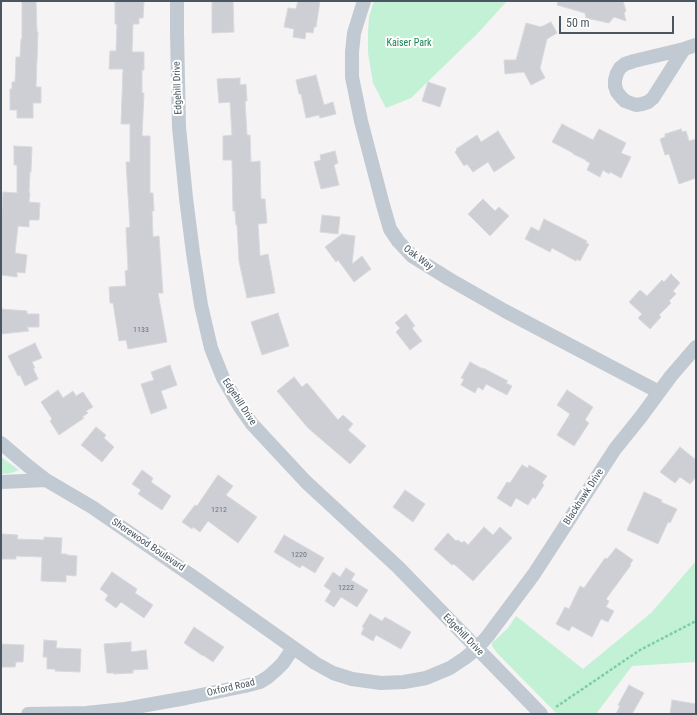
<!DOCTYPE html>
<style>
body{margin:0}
#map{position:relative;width:697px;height:715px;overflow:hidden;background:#f5f3f3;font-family:"Roboto Condensed",sans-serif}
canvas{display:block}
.frame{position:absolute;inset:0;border:2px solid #4a5661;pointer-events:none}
.scale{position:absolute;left:559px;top:16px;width:115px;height:18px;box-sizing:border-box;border:2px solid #4a5661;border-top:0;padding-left:5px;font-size:12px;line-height:14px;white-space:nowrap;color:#4a5661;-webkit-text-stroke:3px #fff;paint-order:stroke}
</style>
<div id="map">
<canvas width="697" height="715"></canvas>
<div class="frame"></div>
<div class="scale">50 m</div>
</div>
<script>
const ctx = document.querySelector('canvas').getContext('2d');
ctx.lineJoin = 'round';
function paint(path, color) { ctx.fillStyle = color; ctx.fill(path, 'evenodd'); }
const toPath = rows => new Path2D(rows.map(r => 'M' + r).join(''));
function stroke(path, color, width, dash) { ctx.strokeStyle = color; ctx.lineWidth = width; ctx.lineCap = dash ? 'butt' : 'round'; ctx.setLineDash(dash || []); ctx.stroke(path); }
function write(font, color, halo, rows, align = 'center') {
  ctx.font = font + ' "Roboto Condensed",sans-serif'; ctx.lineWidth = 4; ctx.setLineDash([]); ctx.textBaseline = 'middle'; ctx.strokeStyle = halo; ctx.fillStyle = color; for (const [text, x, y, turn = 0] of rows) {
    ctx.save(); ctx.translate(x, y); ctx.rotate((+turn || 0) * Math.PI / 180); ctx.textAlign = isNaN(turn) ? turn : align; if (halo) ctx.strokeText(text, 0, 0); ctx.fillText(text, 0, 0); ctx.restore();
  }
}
const green = toPath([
 [374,1,507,1,479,32,411,98,386,108,373,83,368,53,368,32,369,17],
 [1,457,19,470,11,473,1,474],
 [696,561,696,662,632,666,596,714,557,714,497,653,492,646,492,643,508,628,516,616,583,669,651,613]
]);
const building = toPath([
 [22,1,36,1,37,32,38,32,36,87,41,87,41,103,33,103,33,118,17,118,17,110,10,110,10,89,12,89,12,82,15,82,16,57,20,57,21,39,22,39,22,1],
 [115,1,144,1,143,18,139,18,139,24,133,24,132,52,144,52,144,70,142,70,142,93,144,93,142,136,150,136,150,193,153,193,154,211,152,211,153,237,159,236,163,293,158,293,167,342,128,349,126,340,119,341,113,303,110,303,109,287,126,286,125,271,128,270,126,228,130,227,126,162,130,162,130,124,121,124,123,69,109,69,110,51,116,51,117,24,115,24,115,1],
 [212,1,233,1,234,32,212,33,212,1],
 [298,1,320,1,316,27,314,27,313,33,306,32,305,39,293,37,294,29,284,27,288,8,296,9,298,1],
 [558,1,623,1,626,11,624,13,626,21,614,17,609,23,586,18,585,13,557,5,558,1],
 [551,22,557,33,547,39,540,68,545,78,531,85,524,72,505,74,504,60,516,60,526,23,541,27,551,22],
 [316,75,324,105,333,102,336,114,320,118,319,115,306,118,301,94,299,94,296,80,316,75],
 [240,78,240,85,246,84,247,101,245,101,247,135,250,135,251,162,260,161,261,199,265,199,267,223,258,224,260,256,268,254,275,293,247,298,239,261,237,225,236,225,235,211,233,211,232,160,223,160,223,136,232,135,230,102,219,103,217,79,240,78],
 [428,82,446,88,440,107,422,101,428,82],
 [562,124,593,140,599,129,626,143,621,153,631,157,621,178,610,172,609,174,603,170,600,177,587,170,590,163,586,161,586,160,573,154,573,153,552,142,562,124],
 [681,129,682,132,686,131,689,141,696,139,696,178,679,184,669,154,665,155,660,139,665,137,665,134,681,129],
 [498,131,515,158,494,172,488,162,473,172,467,164,464,166,455,152,457,150,456,149,477,135,481,142,498,131],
 [14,146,32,147,31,172,30,172,29,193,30,193,29,202,40,203,39,220,29,220,29,227,18,226,15,253,27,255,25,273,17,272,17,277,1,275,1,227,3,192,17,193,17,165,14,165,14,146],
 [335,151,338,163,334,165,339,185,321,189,314,162,321,160,320,155,335,151],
 [483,199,495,211,499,207,509,216,490,236,468,214,483,199],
 [322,215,340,217,338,234,320,232,322,215],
 [544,219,587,241,586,243,589,244,580,261,577,259,576,261,552,248,550,252,525,239,531,227,539,231,544,219],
 [342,234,355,236,352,264,362,256,371,269,354,282,338,260,336,262,325,247,342,234],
 [671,274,680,283,673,291,676,294,669,301,671,303,659,315,661,317,650,329,638,318,642,314,629,302,640,290,647,296,662,280,664,282,671,274],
 [1,309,27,311,27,314,39,314,39,327,27,327,29,331,1,334,1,309],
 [278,313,289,346,262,355,251,322,278,313],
 [406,314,415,326,412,328,422,341,410,350,396,332,400,328,395,323,406,314],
 [35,343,42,358,32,362,35,368,33,368,38,379,25,386,20,375,18,376,8,356,35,343],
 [470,362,483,369,483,368,508,381,506,383,512,386,507,395,486,384,483,390,478,387,475,393,461,385,464,379,461,378,470,362],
 [170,365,177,385,161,391,167,408,151,414,141,384,154,380,151,372,170,365],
 [294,377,302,387,307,383,338,420,343,415,353,424,348,430,366,446,350,464,308,428,277,391,294,377],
 [58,390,63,398,73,391,76,396,83,392,93,407,86,411,88,413,82,417,84,418,59,435,50,421,52,419,41,402,58,390],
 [567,390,593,407,585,420,589,423,574,446,557,435,570,414,557,405,567,390],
 [96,427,106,435,104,438,114,447,102,462,81,445,96,427],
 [680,447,696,460,696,477,690,484,680,477,675,483,660,472,680,447],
 [522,465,528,468,529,465,547,476,542,483,544,485,535,499,533,497,528,505,516,498,511,507,497,498,507,482,510,483,522,465],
 [142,470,153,478,151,482,171,496,162,510,138,494,141,490,132,484,142,470],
 [218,475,233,486,226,495,257,517,238,543,208,521,200,532,193,527,192,529,182,522,195,505,197,506,218,475],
 [405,490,425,504,413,522,393,507,405,490],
 [644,492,662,500,661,502,677,509,670,523,668,522,658,544,627,530,644,492],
 [484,527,493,535,500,527,512,538,473,581,454,564,452,565,434,549,448,533,456,541,458,540,462,543,464,541,468,545,484,527],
 [1,534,18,535,17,539,44,540,44,537,62,538,61,554,67,554,67,555,77,556,76,576,66,575,66,582,41,581,42,557,16,556,16,559,1,559,1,534],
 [284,535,324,558,315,573,302,565,300,568,274,552,284,535],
 [616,548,633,560,630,564,631,565,606,599,609,601,606,607,614,611,608,622,601,619,592,637,572,626,569,631,556,624,565,607,569,609,580,586,584,588,605,558,607,559,616,548],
 [346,568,355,574,351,580,368,590,357,607,341,597,334,607,325,601,331,591,324,586,333,572,340,577,346,568],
 [112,572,137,589,135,593,153,605,144,618,121,602,116,608,105,600,108,595,100,589,112,572],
 [370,614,382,621,385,617,411,632,401,649,376,635,373,641,361,634,364,628,362,627,370,614],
 [194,627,224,647,213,662,203,655,203,656,184,643,194,627],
 [44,640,57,641,56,648,81,649,80,672,55,671,55,669,47,669,47,657,43,657,44,640],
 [131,642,131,652,146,650,148,669,133,670,133,673,114,674,114,673,107,673,104,644,131,642],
 [1,644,24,645,23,662,16,662,15,667,1,667,1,644],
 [629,685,644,693,632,714,616,714,620,706,618,705,629,685],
 [672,700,696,704,696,714,670,714,672,700]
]);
const path = toPath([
 [556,707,640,650,696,621]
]);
const street = toPath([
 [177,1,177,32,179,127,186,198,193,253,201,305,211,348,223,378,240,407,252,424,306,482,398,567,541,714],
 [364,1,354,33,352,52,352,77,361,121,383,205,390,229,398,241,412,256,449,279,505,311,659,392],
 [684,49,653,98,648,102,642,104,636,105,625,101,621,97,617,92,615,86,615,80,617,73,620,68,625,64,634,61,684,49,696,45],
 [1,443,28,466,46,480,92,507,195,578,315,663,333,673,352,679,381,683,404,682,426,678,450,668,465,658,476,649,487,637,534,574,615,449,640,418,671,376,696,347],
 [1,482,46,480],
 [28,714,86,713,125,709,186,698,245,686,260,682,268,677,277,669,283,663,293,648]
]);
const numberNames = [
 ["1133",141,330],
 ["1212",219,510],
 ["1220",299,555],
 ["1222",346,588]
];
const parkNames = [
 ["Kaiser Park",409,43]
];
const streetNames = [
 ["Edgehill Drive",178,88,-92],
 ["Oak Way",418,258,37],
 ["Edgehill Drive",239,402,57],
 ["Blackhawk Drive",584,497,-57],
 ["Shorewood Boulevard",148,545,34],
 ["Edgehill Drive",463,635,46],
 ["Oxford Road",231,688,-13]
];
paint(green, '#c3f1d5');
paint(building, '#cdcfd5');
stroke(building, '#d7d9de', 1);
stroke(path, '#7ad0a6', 2.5, [3, 2]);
stroke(street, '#c1cad2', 14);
write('8px', '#6b747e', null, numberNames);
write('10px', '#17864f', '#fff', parkNames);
write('10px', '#4a5661', '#fff', streetNames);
</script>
